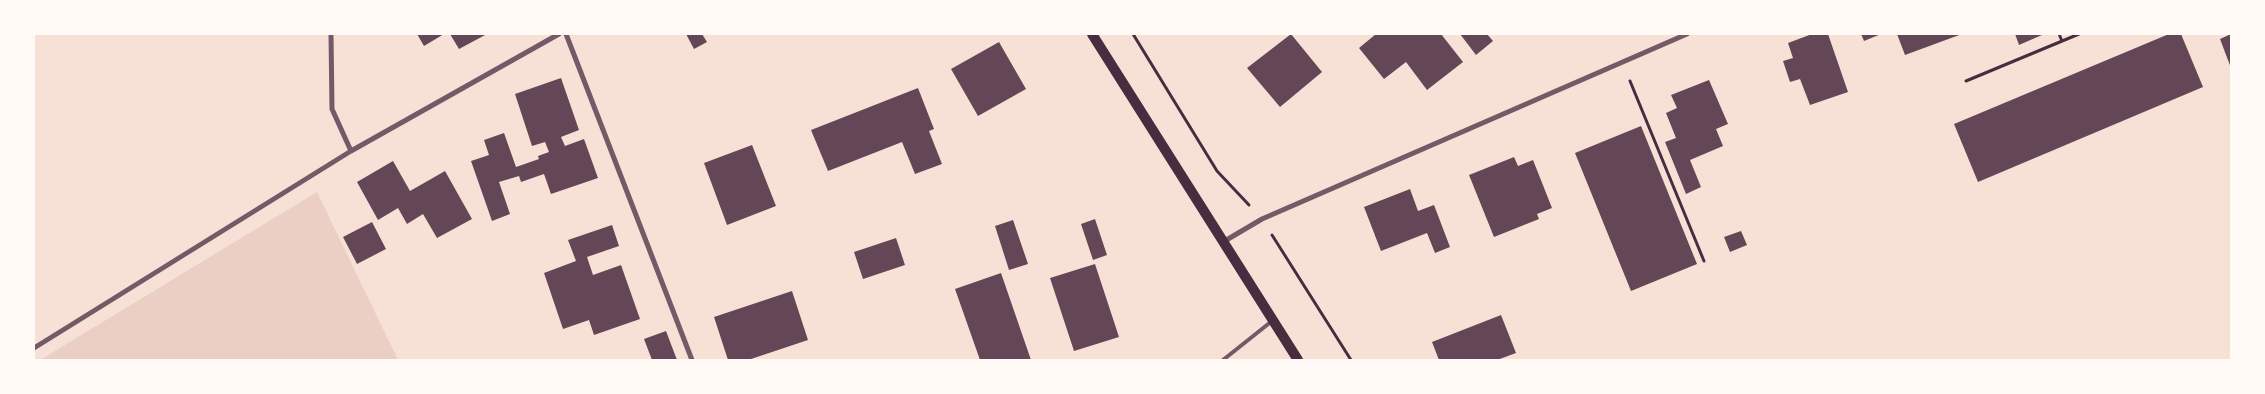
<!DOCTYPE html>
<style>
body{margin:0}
#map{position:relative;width:2265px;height:394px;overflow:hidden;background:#f7e1d7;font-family:Arial,sans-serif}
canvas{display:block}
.frame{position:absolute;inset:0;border:35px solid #fffaf5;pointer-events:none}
</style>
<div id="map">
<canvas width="2265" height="394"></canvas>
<div class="frame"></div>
</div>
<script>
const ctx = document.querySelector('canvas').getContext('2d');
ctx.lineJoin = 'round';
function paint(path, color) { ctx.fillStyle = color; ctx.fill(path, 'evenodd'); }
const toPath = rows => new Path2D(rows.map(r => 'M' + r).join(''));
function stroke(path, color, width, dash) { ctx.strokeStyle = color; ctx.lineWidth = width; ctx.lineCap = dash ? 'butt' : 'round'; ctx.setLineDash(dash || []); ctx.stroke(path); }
const green = toPath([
 [317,192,398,360,40,360]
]);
const building = toPath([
 [417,34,444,34,424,46],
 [450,34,487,34,459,49],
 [686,34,702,34,707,42,694,49],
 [1291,34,1322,72,1280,107,1247,68],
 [1376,34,1441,34,1463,62,1427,90,1406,62,1384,79,1359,48],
 [1460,34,1487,34,1493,41,1476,55],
 [1812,34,1828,34,1848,92,1810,105,1800,79,1790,82,1783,61,1793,58,1788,43],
 [1861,34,1881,34,1864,41],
 [1897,34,1962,34,1905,55],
 [2015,34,2042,34,2042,35,2019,45],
 [2169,34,2181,34,2203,87,1978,182,1954,124],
 [2231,34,2231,68,2220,39],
 [999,42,1026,89,978,116,951,69],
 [561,78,579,130,561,137,565,146,584,139,598,178,551,194,544,174,521,182,519,176,499,182,510,214,492,221,471,161,489,155,484,140,504,133,516,167,539,159,538,156,549,152,545,142,532,146,515,94],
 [1709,80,1728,124,1716,129,1723,146,1690,160,1701,187,1686,194,1665,142,1676,138,1666,113,1677,108,1671,95],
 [918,88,934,129,929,131,942,164,915,174,902,142,828,171,811,130],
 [1641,126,1697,264,1631,291,1575,153],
 [752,145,776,206,727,225,704,163],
 [1514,157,1518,166,1533,160,1552,208,1537,214,1539,219,1494,237,1469,175],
 [393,161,410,191,445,171,472,219,437,238,423,214,407,224,398,208,378,220,357,182],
 [1410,189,1418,211,1434,205,1450,247,1435,253,1427,233,1381,251,1364,207],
 [1095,219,1107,255,1093,260,1081,224],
 [1013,220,1028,264,1009,270,995,226],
 [372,222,386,249,357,264,343,237],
 [612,225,619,246,587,257,593,275,621,265,640,319,594,335,589,320,563,329,544,273,576,261,568,240],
 [1741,231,1747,245,1730,252,1724,237],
 [896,238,905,265,863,279,854,252],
 [1095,264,1119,337,1074,351,1050,278],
 [1001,273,1031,360,980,360,955,289],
 [792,291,808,340,748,360,728,360,714,317],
 [1501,315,1516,353,1497,360,1439,360,1432,342],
 [666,331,677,360,652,360,644,339]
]);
const path = toPath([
 [1133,34,1217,171,1249,205],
 [2059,34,2062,41],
 [1630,81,1704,261],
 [1966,81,2079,34],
 [1272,235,1351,360]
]);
const service = toPath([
 [1223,360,1272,321]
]);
const minor = toPath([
 [331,34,332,109,351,151],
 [566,34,692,360],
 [1223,242,1262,219,1687,34],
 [34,348,351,151,559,34]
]);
const secondary = toPath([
 [1092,34,1298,360]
]);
paint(green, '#ebcfc5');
paint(building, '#644757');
stroke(path, '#4a2c40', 3);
stroke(service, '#755966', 4);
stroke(minor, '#755966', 5);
stroke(secondary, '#4a2c40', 10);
</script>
